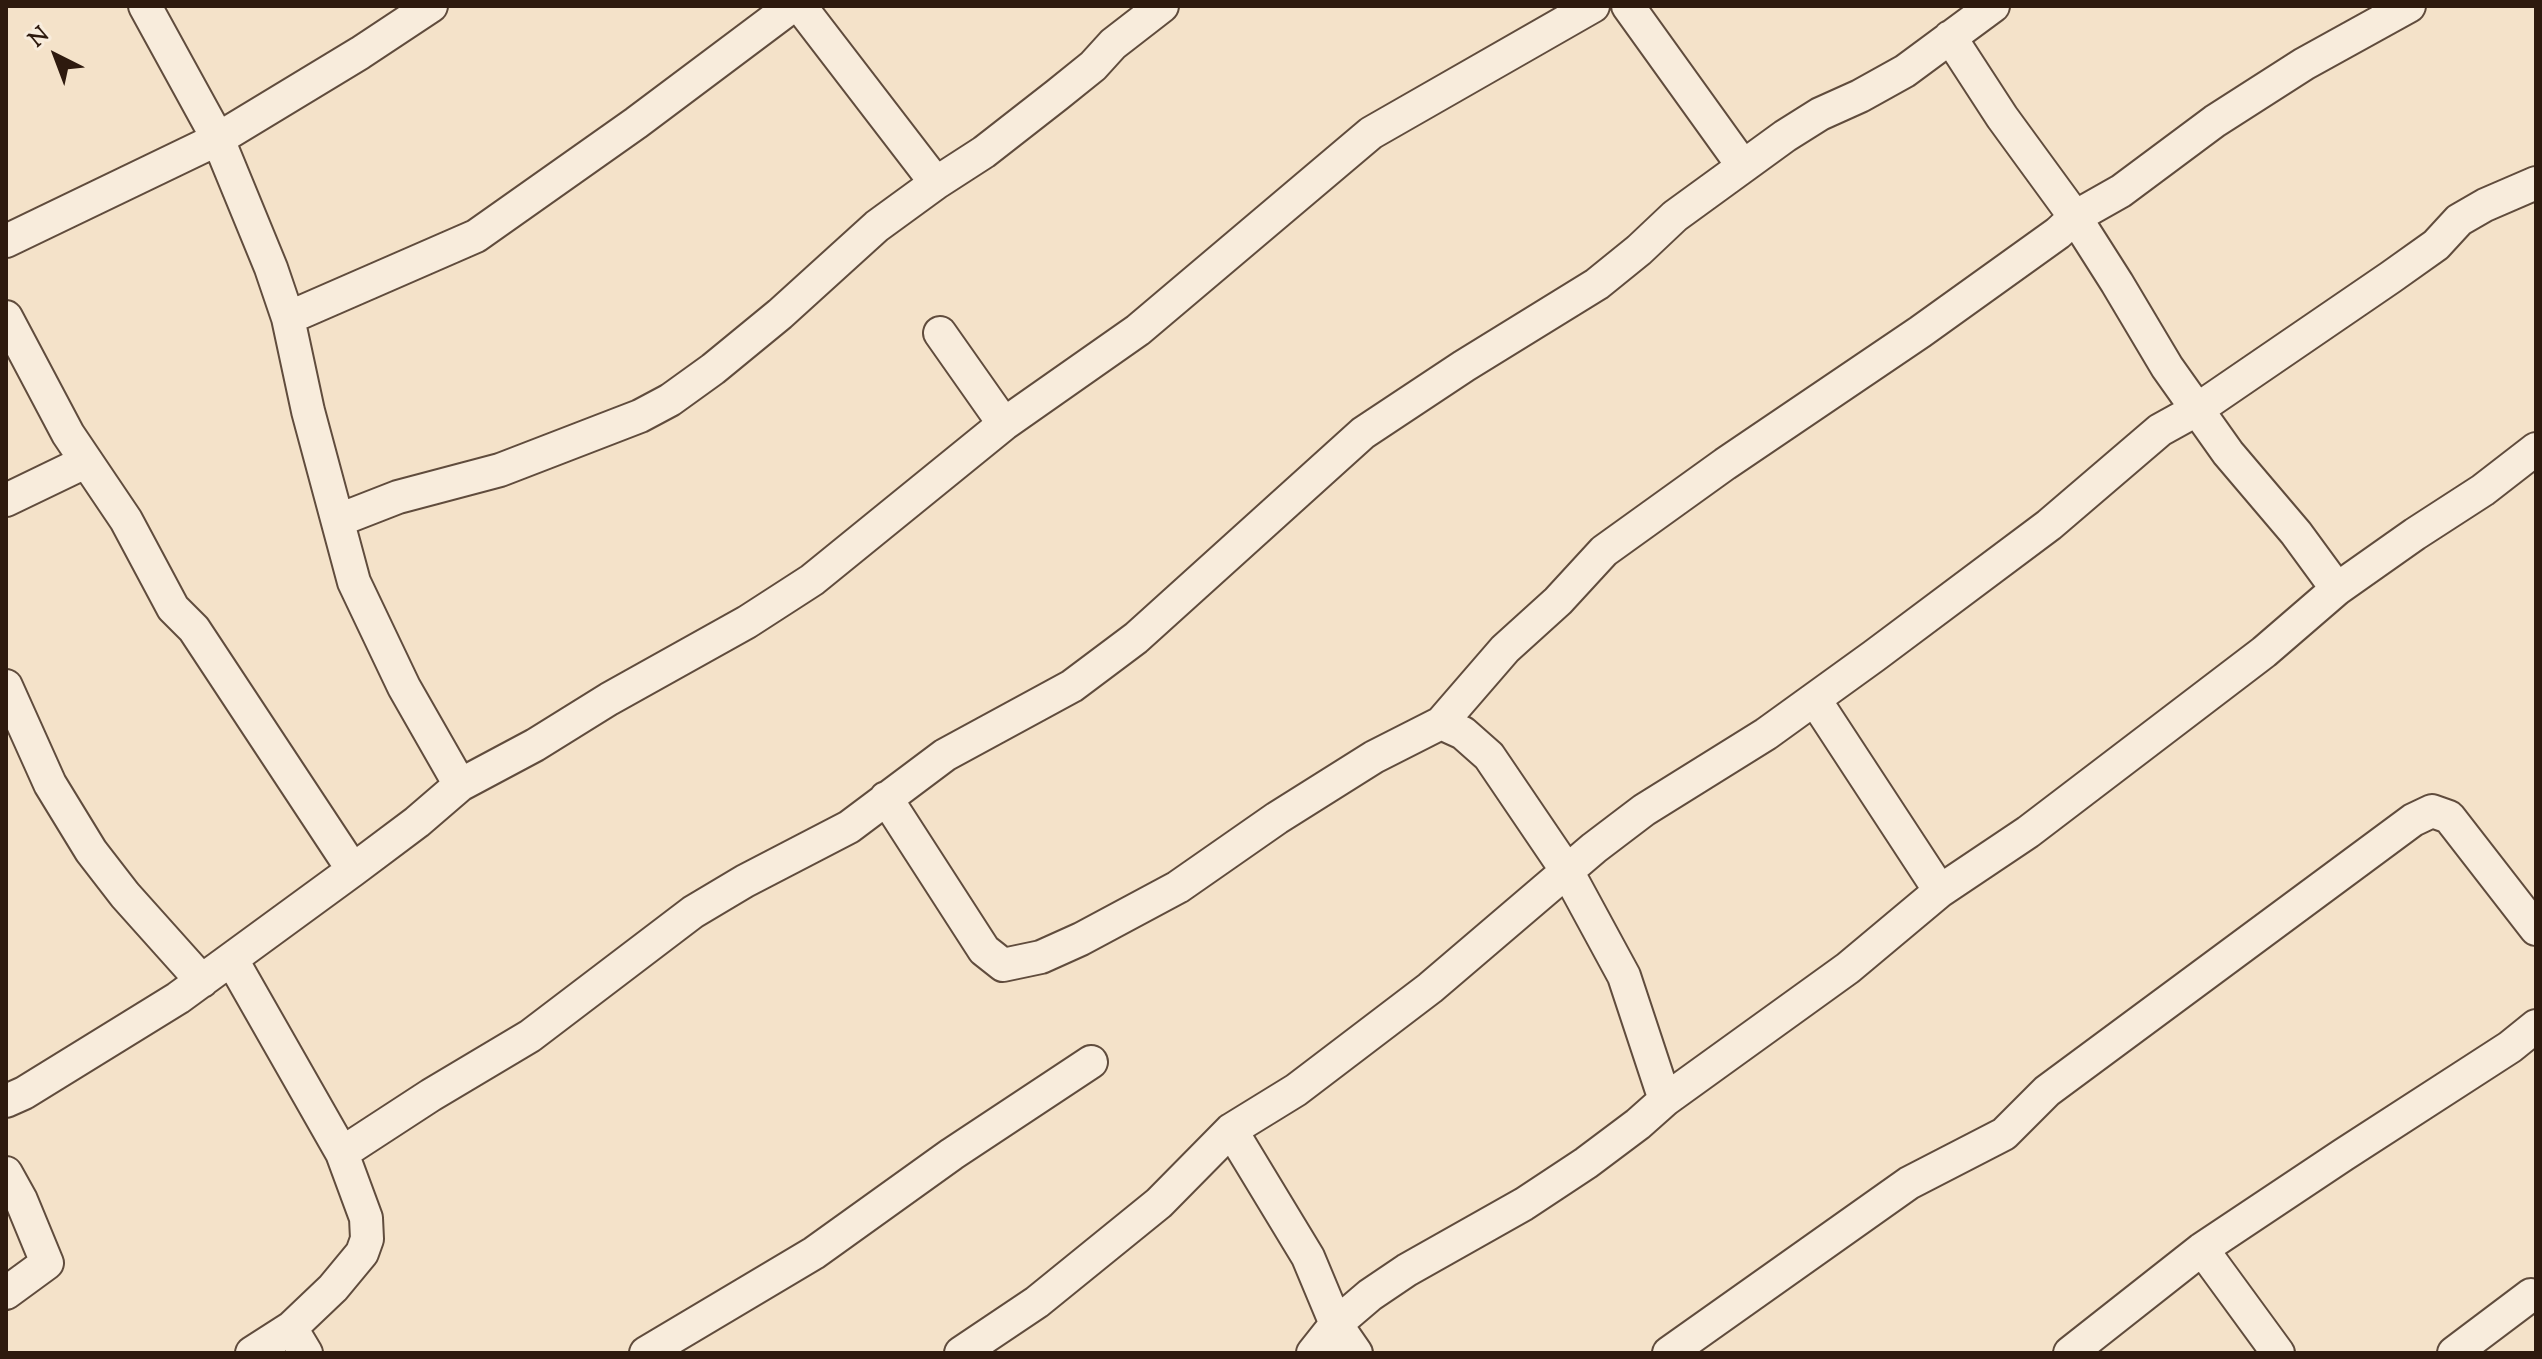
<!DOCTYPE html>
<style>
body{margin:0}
#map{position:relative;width:2542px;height:1359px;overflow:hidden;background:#f4e2c9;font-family:"Sorts Mill Goudy",serif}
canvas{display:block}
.frame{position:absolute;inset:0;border:8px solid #2e1a0e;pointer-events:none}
.north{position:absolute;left:16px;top:16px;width:80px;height:80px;-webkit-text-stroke:6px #f8ecdc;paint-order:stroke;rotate:318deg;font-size:22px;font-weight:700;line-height:32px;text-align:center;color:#2e1a0e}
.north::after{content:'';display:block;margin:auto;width:28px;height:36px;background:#2e1a0e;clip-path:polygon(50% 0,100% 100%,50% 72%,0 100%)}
</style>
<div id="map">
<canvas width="2542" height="1359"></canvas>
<div class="frame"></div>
<div class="north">N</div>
</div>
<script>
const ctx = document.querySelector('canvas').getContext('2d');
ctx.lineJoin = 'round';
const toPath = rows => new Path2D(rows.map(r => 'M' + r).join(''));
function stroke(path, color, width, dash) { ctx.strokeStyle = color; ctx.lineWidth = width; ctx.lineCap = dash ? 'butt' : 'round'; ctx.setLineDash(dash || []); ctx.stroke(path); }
const minor = toPath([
 [145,6,218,139,271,268,288,318,308,411,354,582,404,687,460,785],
 [800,6,936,183],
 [1628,6,1743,166],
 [1950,37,2002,117,2075,217,2117,283,2167,367,2228,453,2296,533,2337,589],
 [6,241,218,139,360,53,431,6],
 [6,317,68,434,126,520,173,608,194,629,353,870],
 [288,318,476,236,636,123,792,6],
 [940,333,1004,424],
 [6,500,85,462],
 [339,520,398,497,500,470,640,416,670,400,713,369,780,314,877,226,936,183,984,152,1057,95,1093,66,1113,44,1162,6],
 [6,686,50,784,91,851,125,895,202,981],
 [1815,700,1940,891],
 [1441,723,1463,733,1489,756,1567,871,1624,976,1665,1100],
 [886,798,984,950,1003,965,1041,957,1081,939,1178,887,1277,818,1374,757,1441,723,1505,649,1558,601,1604,551,1725,464,1920,332,2058,233,2075,217,2121,191,2215,121,2304,64,2409,6],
 [232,960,342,1153,366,1218,367,1239,362,1253,333,1288,291,1328,252,1353],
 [6,1101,24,1093,178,998,353,870,417,822,460,785,535,745,609,699,747,622,812,580,1004,424,1138,330,1371,133,1593,6],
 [1231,1130,1308,1257,1336,1324,1356,1353],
 [342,1153,431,1095,530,1036,693,912,745,881,849,827,945,755,1072,686,1136,638,1363,433,1464,366,1597,284,1639,250,1675,216,1785,136,1820,114,1860,96,1905,71,1993,6],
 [6,1173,21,1200,47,1263,6,1293],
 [2202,1249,2278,1353],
 [291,1328,306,1353],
 [646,1353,814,1253,952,1154,1091,1062],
 [961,1353,1037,1302,1159,1203,1231,1130,1296,1090,1430,988,1594,848,1644,810,1766,734,1874,656,2049,525,2160,430,2198,409,2391,277,2436,245,2459,220,2485,205,2536,183],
 [1313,1353,1336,1324,1370,1295,1407,1270,1524,1204,1586,1163,1638,1124,1665,1100,1848,968,1940,891,2028,832,2264,652,2337,589,2415,534,2483,490,2536,449],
 [1669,1353,1909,1183,2004,1134,2047,1091,2413,820,2432,811,2449,817,2536,929],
 [2070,1353,2202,1249,2343,1155,2510,1047,2536,1026],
 [2454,1353,2531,1295]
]);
stroke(minor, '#604c3d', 36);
stroke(minor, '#f8ecdc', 32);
</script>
